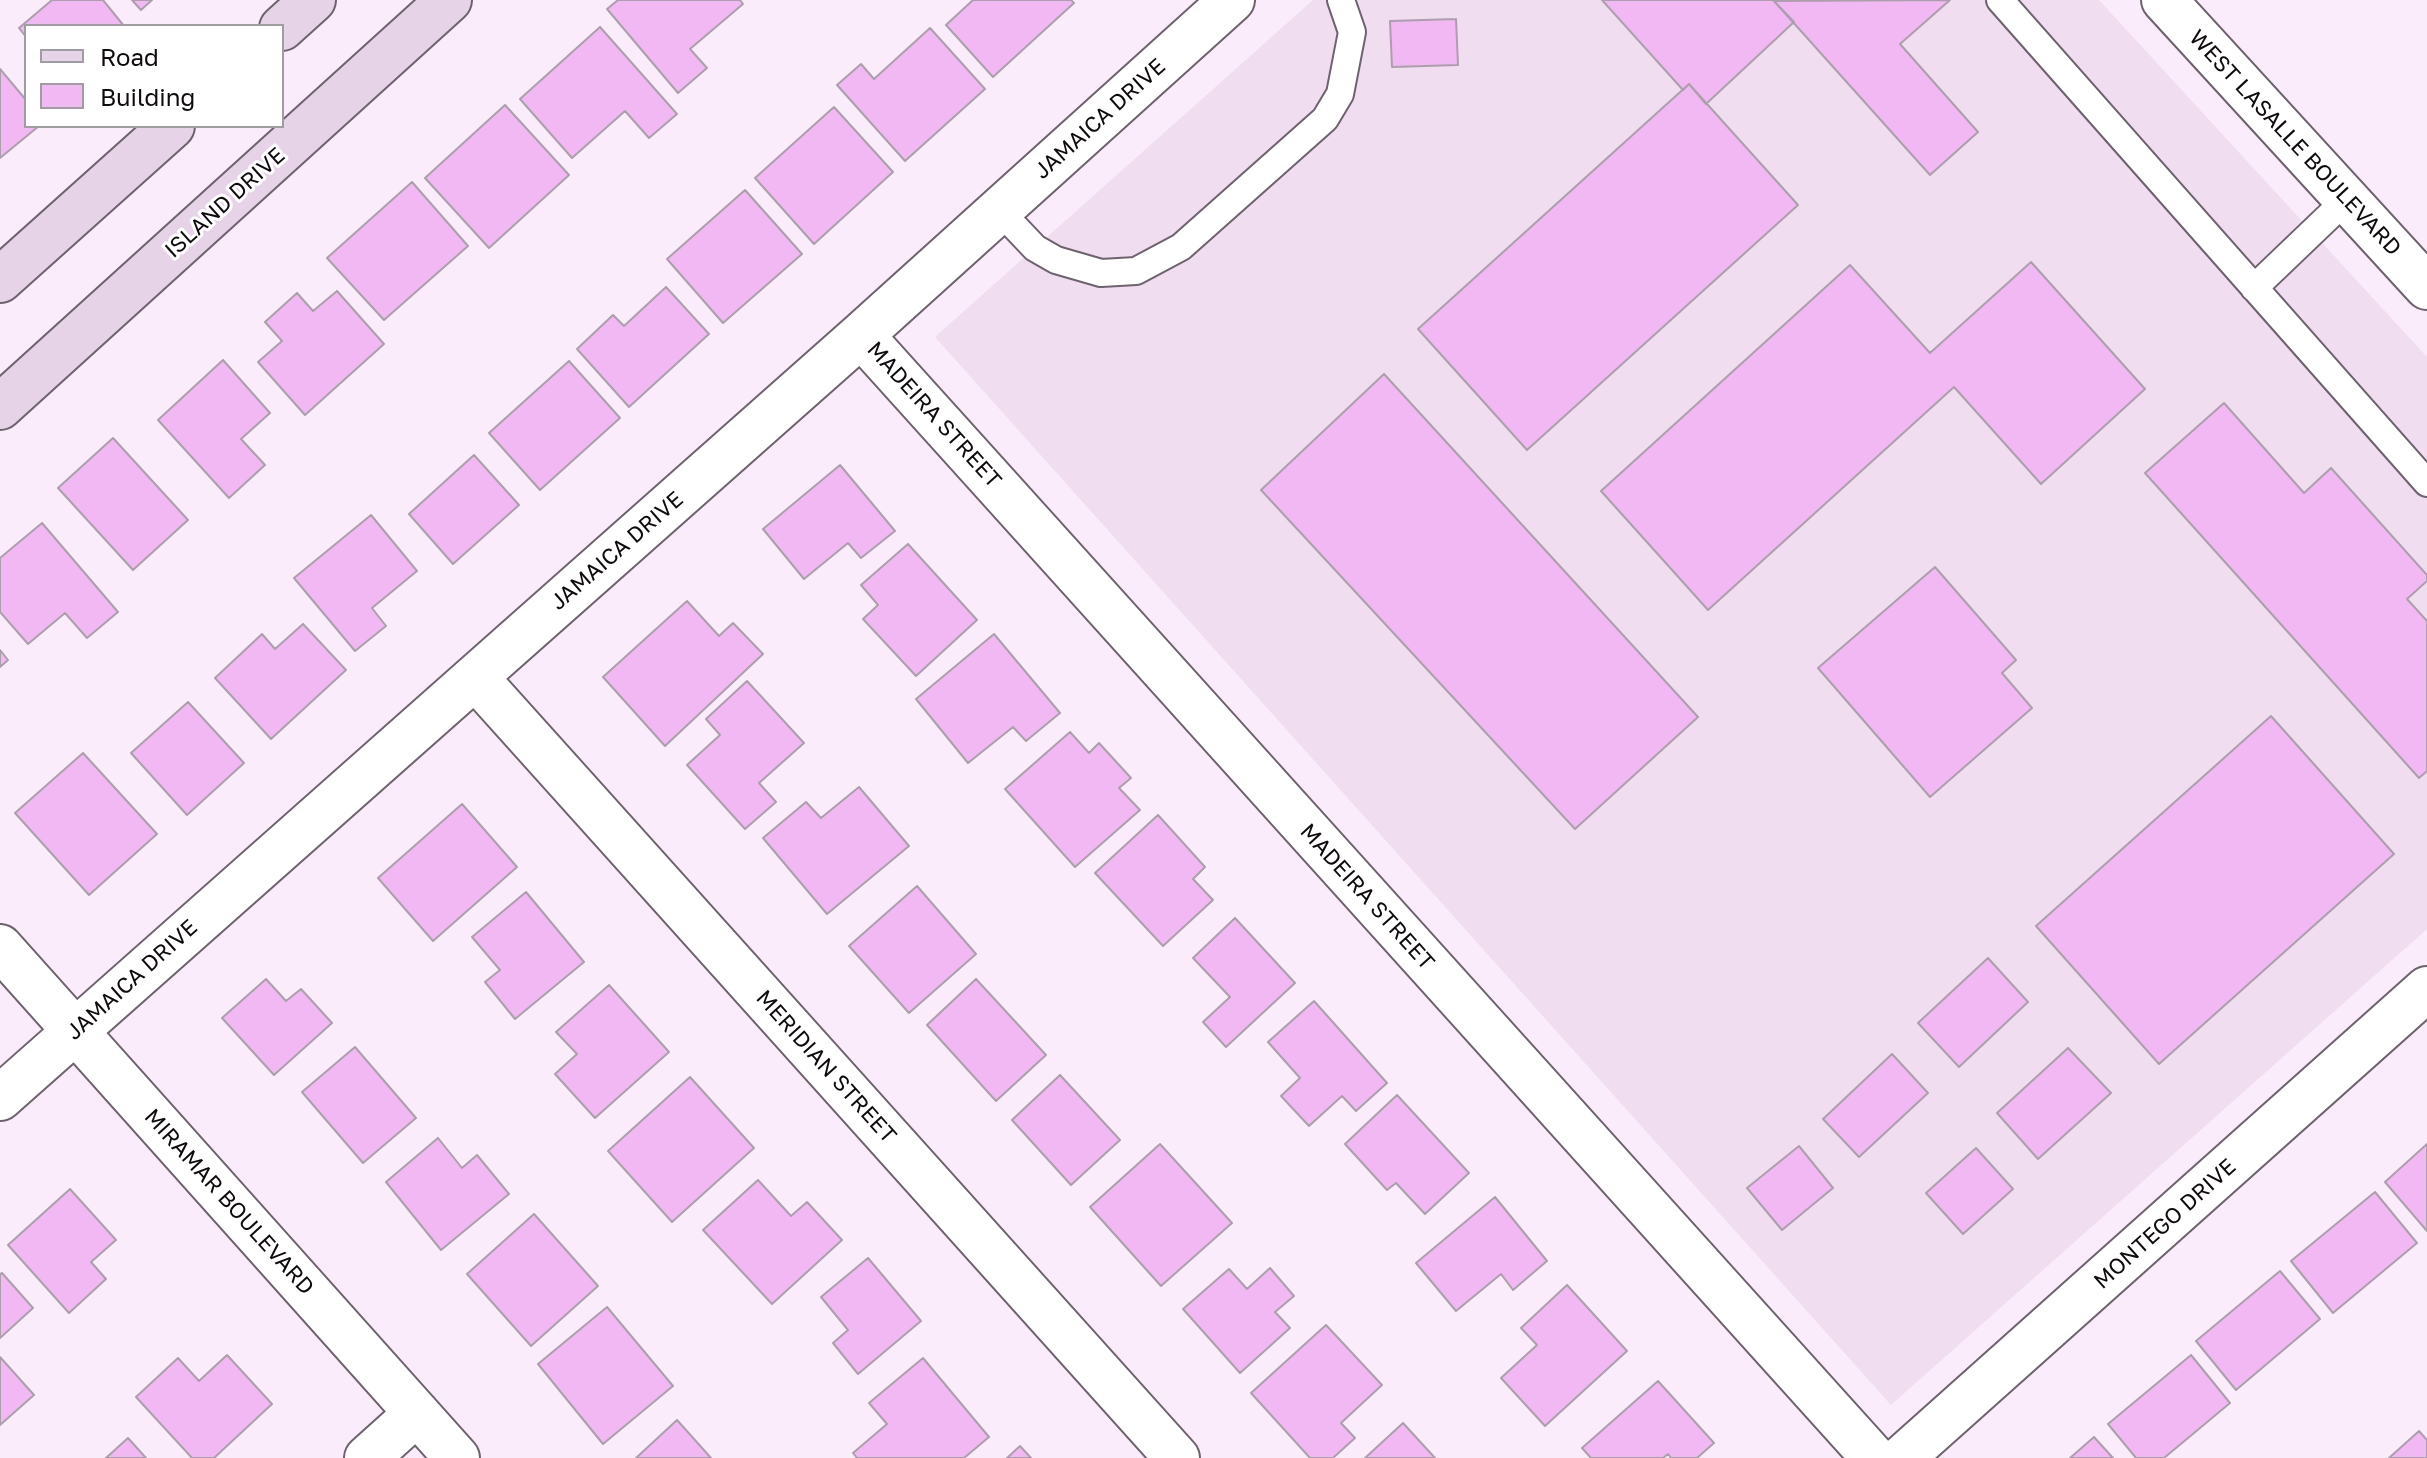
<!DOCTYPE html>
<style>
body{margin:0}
#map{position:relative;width:2427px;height:1458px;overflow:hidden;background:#faecfa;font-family:"Golos Text",sans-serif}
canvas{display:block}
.legend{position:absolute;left:24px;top:24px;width:260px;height:104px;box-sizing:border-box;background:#fff;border:2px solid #9f9d9f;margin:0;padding:10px 14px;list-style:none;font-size:24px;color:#0e0a0e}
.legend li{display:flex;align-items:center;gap:16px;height:40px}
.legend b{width:40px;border:2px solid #9f9d9f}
</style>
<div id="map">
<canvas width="2427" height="1458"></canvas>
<ul class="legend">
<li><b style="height:10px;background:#e7d3e8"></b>Road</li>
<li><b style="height:22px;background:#f1b8f3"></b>Building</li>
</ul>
</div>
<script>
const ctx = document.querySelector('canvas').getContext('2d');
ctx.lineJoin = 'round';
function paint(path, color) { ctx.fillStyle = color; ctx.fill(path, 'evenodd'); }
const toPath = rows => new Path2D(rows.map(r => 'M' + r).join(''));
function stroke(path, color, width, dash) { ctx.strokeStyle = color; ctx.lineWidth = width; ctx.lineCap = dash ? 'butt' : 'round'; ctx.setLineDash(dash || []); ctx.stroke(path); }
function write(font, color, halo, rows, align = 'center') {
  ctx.font = font + ' "Golos Text",sans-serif'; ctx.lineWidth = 6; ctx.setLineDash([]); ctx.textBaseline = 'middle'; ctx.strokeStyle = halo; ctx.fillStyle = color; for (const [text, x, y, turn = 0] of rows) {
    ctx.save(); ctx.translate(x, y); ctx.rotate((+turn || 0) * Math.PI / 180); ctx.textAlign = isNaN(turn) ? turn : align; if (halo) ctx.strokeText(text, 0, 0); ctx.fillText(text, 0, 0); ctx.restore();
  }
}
const built = toPath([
 [1313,0,2099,0,2427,357,2427,929,1891,1405,935,337]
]);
const building = toPath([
 [52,0,103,0,124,26,26,26,26,37,19,28,52,0],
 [132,0,152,0,141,10,132,0],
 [618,0,740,0,743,4,690,49,707,68,678,93,607,9,618,0],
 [973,0,1071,0,1074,3,993,77,946,25,973,0],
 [1602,0,1773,0,1794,22,1706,104,1689,84,1683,90,1602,0],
 [1950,0,1900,44,1978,132,1930,175,1774,1,1950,0],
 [1456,19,1458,65,1392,67,1390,21,1456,19],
 [600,27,677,114,649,138,625,111,572,158,520,99,600,27],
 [930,28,985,89,905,161,837,85,861,64,874,79,930,28],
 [0,69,26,100,26,126,39,126,0,158,0,69],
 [1689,84,1798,205,1527,450,1418,329,1689,84],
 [505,105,569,175,489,248,425,178,505,105],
 [834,107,893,172,814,244,755,178,834,107],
 [412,182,468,246,384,320,327,258,412,182],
 [745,190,802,254,723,323,667,259,745,190],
 [2031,262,2145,389,2041,484,1954,387,1708,610,1601,491,1850,265,1930,353,2031,262],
 [666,287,709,334,629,407,577,349,613,315,624,326,666,287],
 [337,291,384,344,305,415,258,362,282,341,265,322,297,293,313,311,337,291],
 [223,360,270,413,241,439,265,465,229,498,158,420,223,360],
 [569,361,620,418,540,490,489,433,569,361],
 [1384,374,1698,717,1575,829,1261,490,1384,374],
 [2224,403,2304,493,2331,468,2427,575,2427,581,2407,599,2427,621,2427,771,2419,778,2145,473,2224,403],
 [113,438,188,520,133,570,58,488,113,438],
 [474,455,519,505,453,564,409,514,474,455],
 [840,465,895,531,861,558,848,543,804,579,763,529,840,465],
 [371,515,417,571,372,608,386,626,355,651,294,578,371,515],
 [42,523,118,612,87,638,65,613,28,644,0,612,0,558,42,523],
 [908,544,977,620,916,676,863,619,878,605,861,585,908,544],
 [1935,567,2016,660,2002,673,2032,708,1930,797,1818,668,1935,567],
 [687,601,719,636,733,623,763,654,665,746,603,677,687,601],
 [303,624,346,670,271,739,215,678,262,634,275,649,303,624],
 [994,634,1060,713,1026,741,1013,727,968,763,916,699,994,634],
 [0,650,8,660,0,667,0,650],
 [747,681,804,743,759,783,776,802,745,829,687,765,720,735,706,719,747,681],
 [188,702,244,763,187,815,131,753,188,702],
 [2271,716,2394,854,2159,1064,2036,926,2271,716],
 [1070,732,1089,753,1099,743,1131,778,1119,788,1140,810,1075,867,1005,789,1070,732],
 [83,753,157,834,89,895,15,813,83,753],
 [859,787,909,846,827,914,763,838,806,802,821,818,859,787],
 [462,804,517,867,433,941,378,878,462,804],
 [1158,815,1205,867,1193,879,1213,900,1163,946,1095,873,1158,815],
 [917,886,976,954,909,1013,849,946,917,886],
 [526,892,584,962,515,1019,485,982,500,970,472,937,526,892],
 [1235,918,1295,983,1226,1047,1203,1022,1230,997,1193,958,1235,918],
 [1988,958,2028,1002,1959,1067,1918,1023,1988,958],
 [266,979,286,1001,301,989,332,1023,274,1075,222,1018,266,979],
 [976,979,1046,1055,996,1101,927,1025,976,979],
 [609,985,669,1052,595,1118,555,1074,577,1054,556,1032,609,985],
 [1314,1001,1387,1083,1356,1111,1342,1096,1309,1126,1281,1096,1300,1078,1268,1042,1314,1001],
 [355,1047,416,1118,363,1163,302,1092,355,1047],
 [2068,1048,2111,1093,2038,1159,1997,1113,2068,1048],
 [1892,1054,1928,1093,1859,1157,1823,1119,1892,1054],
 [1060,1075,1120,1140,1071,1185,1012,1120,1060,1075],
 [690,1077,754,1148,672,1222,608,1151,690,1077],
 [1397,1095,1469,1173,1425,1214,1396,1183,1387,1190,1345,1144,1397,1095],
 [438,1138,462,1168,477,1155,509,1194,441,1250,386,1182,438,1138],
 [1160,1144,1232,1223,1161,1286,1090,1207,1160,1144],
 [2427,1144,2427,1231,2385,1182,2427,1144],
 [1799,1146,1833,1188,1782,1230,1747,1188,1799,1146],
 [1976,1148,2013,1189,1963,1234,1926,1193,1976,1148],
 [758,1180,791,1216,807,1202,842,1240,772,1304,703,1230,758,1180],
 [70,1189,116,1240,91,1262,106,1279,69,1313,8,1245,70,1189],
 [2375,1192,2417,1243,2333,1313,2291,1261,2375,1192],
 [1495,1197,1547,1261,1513,1290,1501,1274,1456,1311,1416,1263,1495,1197],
 [534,1214,598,1286,531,1346,467,1274,534,1214],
 [868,1258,921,1321,858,1374,833,1343,848,1330,821,1297,868,1258],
 [1270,1268,1294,1296,1275,1312,1290,1328,1240,1373,1183,1309,1229,1269,1247,1289,1270,1268],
 [2280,1271,2320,1319,2236,1390,2196,1341,2280,1271],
 [2,1273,33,1308,0,1338,0,1274,2,1273],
 [1567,1285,1627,1351,1545,1426,1501,1378,1537,1345,1521,1328,1567,1285],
 [607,1307,673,1386,603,1444,538,1364,607,1307],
 [1326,1325,1382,1385,1341,1423,1355,1438,1333,1458,1310,1458,1251,1393,1326,1325],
 [227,1355,272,1404,214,1458,192,1458,136,1397,178,1358,199,1381,227,1355],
 [2191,1355,2230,1403,2164,1458,2136,1458,2108,1424,2191,1355],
 [0,1357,34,1395,0,1425,0,1357],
 [923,1358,989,1437,964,1458,857,1458,853,1453,887,1424,869,1403,923,1358],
 [1658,1381,1714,1443,1697,1458,1671,1458,1668,1454,1663,1458,1591,1458,1582,1448,1658,1381],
 [677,1420,711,1458,636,1458,677,1420],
 [1403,1423,1435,1458,1365,1458,1403,1423],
 [2419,1431,2427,1440,2427,1458,2389,1458,2419,1431],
 [2094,1437,2113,1458,2070,1458,2094,1437],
 [128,1438,146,1458,106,1458,128,1438],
 [1020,1446,1031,1458,1007,1458,1020,1446]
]);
const lane = toPath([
 [2000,0,2427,483],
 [999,210,1035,248,1056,260,1101,273,1136,271,1181,247,1325,119,1340,94,1352,32,1341,0],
 [2254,288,2347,199]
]);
const street = toPath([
 [2164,0,2427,287],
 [861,335,1874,1458],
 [475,677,1177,1458],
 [0,947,457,1458],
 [0,1098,861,335,1232,0],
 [367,1458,417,1413],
 [1902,1458,2427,989]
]);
const secondary = toPath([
 [282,28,313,0],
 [0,280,172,126],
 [0,407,449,0]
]);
const streetNames = [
 ["JAMAICA DRIVE",1100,119,-42],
 ["WEST LASALLE BOULEVARD",2295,143,47],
 ["ISLAND DRIVE",225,203,-42],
 ["MADEIRA STREET",934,415,48],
 ["JAMAICA DRIVE",617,551,-41],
 ["MADEIRA STREET",1367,897,48],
 ["JAMAICA DRIVE",132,980,-42],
 ["MERIDIAN STREET",826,1067,48],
 ["MIRAMAR BOULEVARD",229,1202,48],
 ["MONTEGO DRIVE",2165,1224,-42]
];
paint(built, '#f0ddf0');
paint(building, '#f1b8f3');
stroke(building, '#ac9fac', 2);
stroke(lane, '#6d626e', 30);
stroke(street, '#6d626e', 48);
stroke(secondary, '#6d626e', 48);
stroke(lane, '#fff', 26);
stroke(street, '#fff', 44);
stroke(secondary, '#e7d3e8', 44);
write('22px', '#0e0a0e', '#fff', streetNames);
</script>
